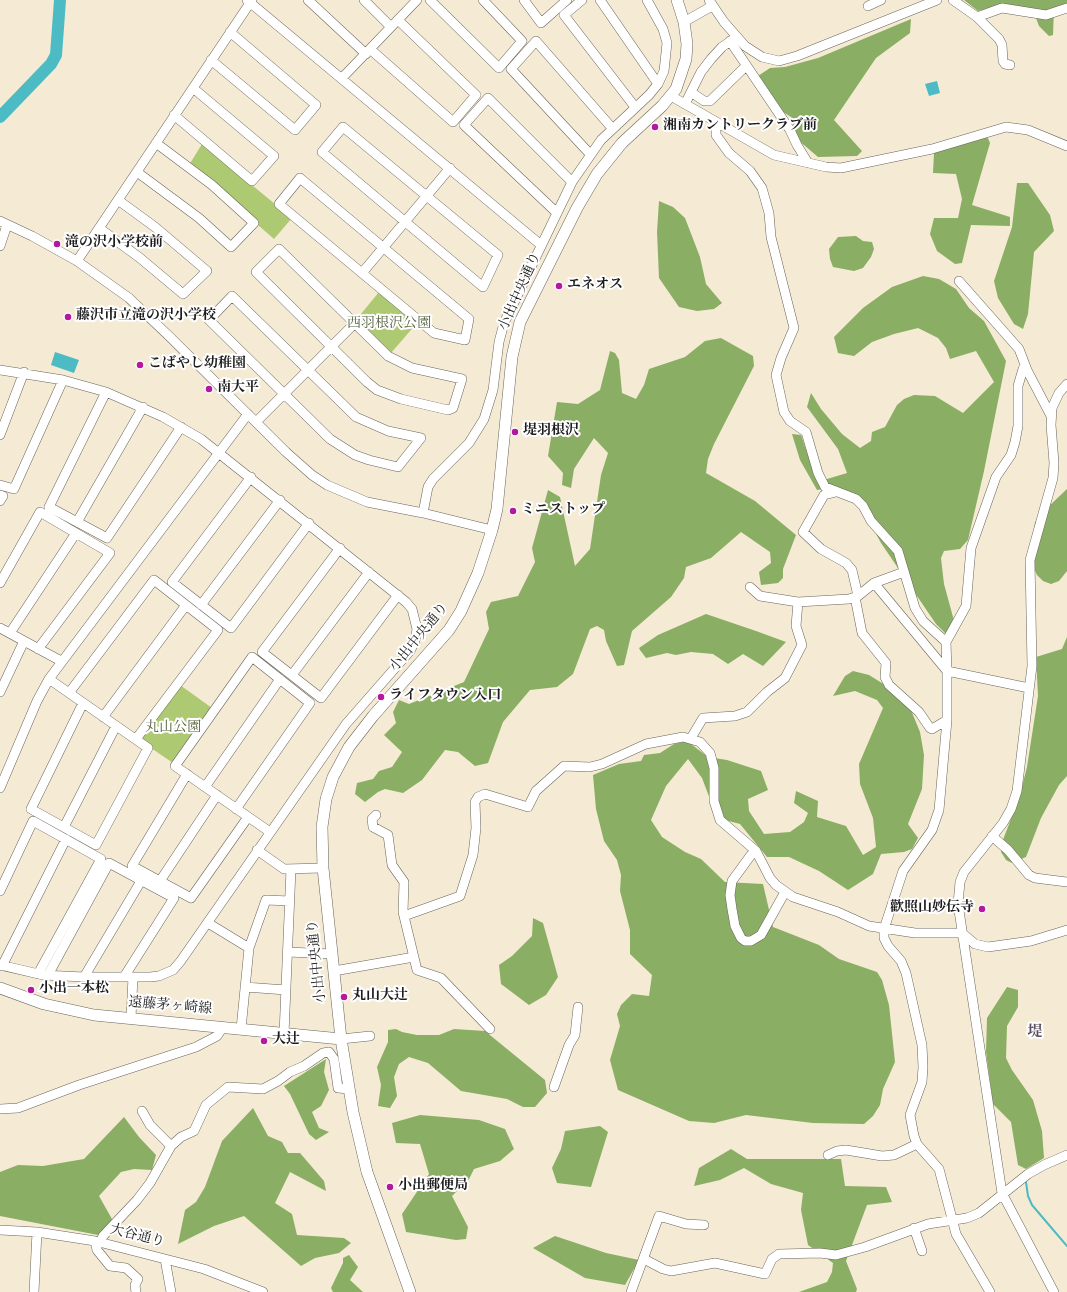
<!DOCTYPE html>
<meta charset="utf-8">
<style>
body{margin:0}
canvas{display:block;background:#f5ead4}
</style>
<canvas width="1067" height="1292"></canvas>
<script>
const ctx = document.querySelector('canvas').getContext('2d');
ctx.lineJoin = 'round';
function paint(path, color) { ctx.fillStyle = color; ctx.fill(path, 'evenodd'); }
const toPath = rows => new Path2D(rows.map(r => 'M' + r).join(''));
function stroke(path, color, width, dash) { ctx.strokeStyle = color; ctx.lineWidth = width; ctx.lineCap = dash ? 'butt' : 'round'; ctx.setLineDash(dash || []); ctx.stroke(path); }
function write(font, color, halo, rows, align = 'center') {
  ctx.font = font + ' "Sorts Mill Goudy","Noto Serif JP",serif'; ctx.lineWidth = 4; ctx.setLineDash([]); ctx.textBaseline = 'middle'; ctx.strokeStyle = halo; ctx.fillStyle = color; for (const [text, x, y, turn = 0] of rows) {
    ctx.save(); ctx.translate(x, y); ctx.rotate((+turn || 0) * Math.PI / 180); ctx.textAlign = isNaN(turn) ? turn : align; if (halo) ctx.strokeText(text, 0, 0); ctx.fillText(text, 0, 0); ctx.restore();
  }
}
const green = toPath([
 [202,144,292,218,274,239,189,165],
 [379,292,417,323,391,353,356,320],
 [180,685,212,708,173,763,151,748,152,746,142,739,142,736]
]);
const forest = toPath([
 [964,0,1067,0,1067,7,1054,9,1053,35,1049,36,1039,26,1033,10,1003,4,978,11],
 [911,19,910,33,876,58,834,120,862,151,857,156,818,157,797,139,791,117,780,110,758,76,770,68,785,67,818,58],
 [987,136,990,143,972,205,1010,217,1010,226,971,225,962,263,955,264,937,251,930,234,934,218,958,218,962,199,956,174,933,173,934,153],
 [1017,183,1028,183,1050,215,1054,231,1034,252,1028,314,1023,329,1014,324,998,298,994,281,1012,227],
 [659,201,673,207,685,218,700,257,706,284,722,303,714,309,697,311,679,307,659,278,657,232],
 [856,236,863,241,872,242,874,249,871,257,863,268,854,271,833,267,830,259,829,249,838,237],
 [923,276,939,279,956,289,969,308,984,321,1006,361,984,471,968,540,960,549,944,551,941,558,944,584,956,628,947,635,936,624,881,543,855,495,837,487,817,490,800,460,792,434,801,435,817,482,847,473,838,449,807,407,811,393,821,409,842,434,860,448,871,441,872,432,885,427,897,405,904,399,914,395,935,396,963,413,994,382,976,351,950,359,946,348,938,338,918,328,894,334,872,342,854,356,838,353,834,337,863,308,892,287],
 [721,338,753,356,754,366,714,444,708,459,706,473,755,501,796,535,783,569,783,578,778,583,761,585,759,572,771,563,770,552,741,532,711,558,686,567,684,578,671,597,632,631,624,665,617,666,606,641,604,630,597,626,590,629,573,674,557,687,530,690,503,722,488,763,475,766,458,752,445,750,422,780,403,793,385,789,378,792,365,802,355,794,357,783,373,779,379,771,392,767,402,752,384,735,396,723,393,712,399,700,409,704,464,682,489,629,486,612,491,602,518,596,535,562,532,548,548,490,560,497,575,566,590,549,601,475,608,453,594,438,574,469,571,488,562,485,563,473,548,456,557,402,578,404,600,390,610,351,615,353,619,360,622,393,636,399,644,385,649,369,685,357,705,341],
 [1067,489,1067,571,1059,581,1051,584,1043,581,1037,575,1030,560,1035,522,1047,508],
 [706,614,756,631,786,642,763,666,743,654,728,664,713,654,691,652,676,655,667,653,646,658,640,650,639,648,658,635],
 [1067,637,1067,776,1059,785,1041,818,1026,857,1012,863,1006,860,1001,852,1001,845,1019,798,1027,767,1038,696,1036,657,1062,649],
 [853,671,869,675,906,698,920,732,924,755,922,789,908,824,918,838,912,849,904,852,881,854,873,874,848,890,819,871,789,857,767,857,740,824,725,820,713,807,702,778,688,759,666,786,651,820,662,837,685,852,701,859,725,882,763,884,773,927,819,945,839,959,877,972,882,980,889,1005,895,1062,883,1089,880,1105,873,1116,864,1124,813,1123,746,1115,714,1123,689,1121,618,1090,610,1060,620,1026,617,1014,621,1005,632,994,649,996,652,975,630,954,630,930,620,891,621,875,617,860,604,841,596,809,593,775,619,764,641,761,644,755,660,753,674,744,687,741,708,757,727,760,761,771,768,790,748,799,749,811,764,834,790,832,804,822,808,813,794,803,796,791,818,801,817,817,846,826,863,855,876,847,873,818,860,784,859,764,883,708,877,700,855,691,833,696,845,676],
 [533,918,543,923,558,977,546,995,529,1005,501,984,499,965,512,956,532,936],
 [1007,987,1018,990,1018,1007,1007,1026,1006,1058,1012,1070,1033,1100,1042,1131,1044,1158,1026,1169,1018,1165,1011,1122,993,1104,986,1052,987,1018],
 [396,1029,402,1032,417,1035,439,1035,454,1029,485,1031,545,1080,547,1093,535,1107,523,1107,507,1099,461,1091,428,1063,409,1057,399,1064,394,1077,397,1096,390,1108,378,1106,381,1085,377,1067,388,1042,388,1030],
 [326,1059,324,1072,329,1090,321,1106,312,1112,319,1128,329,1132,316,1140,309,1134,290,1094,284,1086],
 [253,1108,268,1136,282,1142,288,1153,300,1153,324,1181,326,1191,290,1172,275,1203,292,1214,297,1235,344,1238,351,1243,339,1253,315,1258,301,1266,244,1216,214,1226,178,1244,185,1210,196,1202,205,1187,222,1141],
 [420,1115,479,1120,505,1129,514,1149,500,1161,474,1169,469,1179,452,1196,468,1227,466,1239,456,1240,406,1232,402,1214,429,1174,420,1144,396,1143,392,1123],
 [124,1117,139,1137,156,1155,152,1170,134,1169,121,1172,99,1196,112,1219,107,1229,98,1235,0,1216,0,1172,18,1165,43,1166,84,1159],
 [600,1126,608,1132,591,1187,557,1183,552,1168,561,1149,565,1131],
 [731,1149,747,1159,841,1159,845,1186,886,1187,892,1202,867,1205,846,1261,857,1289,856,1292,799,1292,827,1282,832,1272,833,1263,808,1245,801,1210,803,1193,771,1184,744,1168,720,1180,694,1186,699,1168],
 [555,1236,606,1253,639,1260,625,1285,585,1278,533,1248],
 [349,1255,358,1267,350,1280,363,1292,333,1292,331,1288,343,1263,343,1258]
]);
const water = toPath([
 [937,81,940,93,929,96,925,84],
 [55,352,79,360,74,373,51,365]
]);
const stream = toPath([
 [1026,1182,1028,1196,1032,1205,1067,1246]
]);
const river = toPath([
 [0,117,51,64,56,55,60,0]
]);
const minor = toPath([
 [247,0,541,245],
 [308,0,366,54],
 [364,0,391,27],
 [430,0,499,68,522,41,483,0],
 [524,0,541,23,567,0],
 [582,0,564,15,635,107],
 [600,0,658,84],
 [709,0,724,22,745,46,762,57,779,61,797,56,937,0],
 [953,0,977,17,1002,8,1046,15,1067,8],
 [868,6,881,0],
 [977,17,999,39,1002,45,1003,61,1005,64,1010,65],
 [684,22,712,6],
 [730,41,790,130,797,145,808,163],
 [370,49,453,122,476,95,398,20],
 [211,60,295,130,316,105,230,32],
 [342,78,417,0],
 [691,92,704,101,710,101,746,66],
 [671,96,774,155,826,167,841,168,932,149,1006,127,1028,130,1067,146],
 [685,104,701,72,711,59,722,47,735,38],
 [174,115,252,181,274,156,193,88],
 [716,122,716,135,729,153,750,171,762,188,769,213,771,237,794,328,781,358,776,375,784,412,790,421,806,432,818,473,825,487,856,499,863,506,871,521,898,551,915,608,923,621,946,642,947,671],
 [343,127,498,255,483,287,322,152,343,127],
 [590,154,511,69,536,41,612,128],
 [137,172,199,218,231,247,254,223,212,185,156,143],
 [300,178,469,319,465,340,434,333,279,204,300,178],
 [557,213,464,125,488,98,572,182],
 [0,221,32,236,77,261,129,298,169,336,286,452,312,475,327,485,367,502,423,513,492,530],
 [99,228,140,258,183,294,207,271,155,227,118,200],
 [0,246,7,225],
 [279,249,388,356,412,368,462,379,453,408,448,410,401,399,377,390,367,382,256,272,279,249],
 [77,261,252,0],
 [362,273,450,168],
 [959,281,1019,349,1027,370,1051,416],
 [232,296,356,417,388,431,421,438,398,467,369,460,355,455,330,439,209,320,232,296],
 [0,370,63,380,106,392,163,417,201,439,406,602,412,609,417,629,415,641,410,651,346,724,180,962,173,970,159,976,150,977,84,977,43,975,0,965],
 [106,392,49,507,107,538,181,427],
 [256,422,355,323],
 [0,435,24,372],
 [251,477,172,582,231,628,309,523],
 [0,485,14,489,63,380],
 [836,492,824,495,803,532,821,549,846,563,852,570,858,596],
 [0,495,3,496,0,501],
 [423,513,428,487,433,479,469,443,484,419,493,390,499,342,504,323,572,182,601,140,649,95,658,84,664,71,667,43,663,29,647,0],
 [77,522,143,407],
 [340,548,262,652,321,698,398,595],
 [0,583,40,512,110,553,38,649],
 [874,583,947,671],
 [750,587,760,596,798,602],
 [855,597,862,633,886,663,885,677,889,685,919,712,930,728,932,729,947,720],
 [201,605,280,500],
 [0,628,61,661],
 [10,633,76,533],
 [946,642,966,606,971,548,996,477,1011,455,1015,442,1018,426,1018,386,1023,369,1027,370],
 [292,675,369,572],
 [49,679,148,748,96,845,31,809,83,703],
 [0,692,24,641],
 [69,693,154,580,218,630,136,739],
 [103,717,186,605],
 [691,738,703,718,735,716,747,712,767,692,785,678,802,645,796,626,798,602,849,599,858,596,874,583,904,572],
 [187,774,132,866,191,898,248,817],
 [205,787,280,679],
 [0,788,37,701,49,679,248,414],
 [236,809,310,703,252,657,175,766,270,832],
 [376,815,372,819,373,827,388,835,392,865,404,882,403,912,417,970,441,978,490,1029],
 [64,827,116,726],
 [992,836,1008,850,1029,875,1035,878,1067,882],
 [257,850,284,869,323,868],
 [756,851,751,855,732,881,730,895,732,909,735,926,741,938,745,941,751,941,761,935,785,892],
 [160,881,217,795],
 [0,891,33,821,101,859,38,974],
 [404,916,460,896,473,855,476,828,475,802,478,797,485,794,528,807,536,791,564,766,590,767,602,764,646,744,683,737,700,742,710,753,714,768,714,801,720,820,756,851,770,878,776,885,793,897,838,912,869,926,915,933,962,933,975,944,988,947,1031,941,1067,930],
 [208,923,249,948,241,1029],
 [249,948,266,900,290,901],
 [288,952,332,954],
 [2,966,66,839],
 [334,971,414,957],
 [48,975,109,863,174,898,124,977],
 [84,977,141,881],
 [245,987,286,990],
 [131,1018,133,977],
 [284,1034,291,869],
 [341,1039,370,1036],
 [554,1087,569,1045,575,1035,578,1007],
 [0,1109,18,1108,79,1085,196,1047,217,1036,223,1027],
 [142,1111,150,1125,171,1146],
 [828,1155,837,1151,846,1150,882,1156,894,1155,917,1144],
 [914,1228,922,1251],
 [0,1230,37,1232,95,1241,204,1269,263,1292],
 [95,1241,97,1250,110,1266,126,1268,138,1279,135,1285,136,1292],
 [100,1243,103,1236,137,1200,150,1183,171,1146,181,1137,194,1131,206,1105,228,1087,263,1089,278,1081,290,1072,304,1066,323,1053,329,1052,334,1059,338,1088,349,1089],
 [165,1259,171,1292],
 [644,1259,663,1269,671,1271,715,1263,765,1274,772,1259,779,1254,820,1253,836,1255,865,1247,928,1224,967,1218,979,1213,1028,1174,1044,1165,1067,1155],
 [34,1292,37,1232],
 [631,1292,659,1216,686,1224,704,1225],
 [990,1292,956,1234,939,1169,917,1144,914,1136,910,1115,922,1082,923,1067,922,1045,906,973,901,961,888,946,884,938,884,929,903,871,932,830,939,810,947,720,947,671,1029,688],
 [1054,1292,1002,1193,958,904,960,882,964,872,1003,823,1011,809,1017,791,1032,666,1030,560,1053,478,1054,463,1051,425,1052,408,1059,393,1067,384]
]);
const major = toPath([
 [0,988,44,1004,94,1015,341,1039],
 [410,1292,367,1172,353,1112,341,1039,323,868,322,827,326,799,333,777,349,747,373,716,449,630,461,611,478,573,492,530,497,509,512,357,520,322,577,208,597,174,622,143,662,106,676,89,686,59,687,44,684,22,677,0]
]);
const markers = [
 [655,127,4,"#b5179e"],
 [57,244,4,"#b5179e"],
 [559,286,4,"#b5179e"],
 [68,317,4,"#b5179e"],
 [140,365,4,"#b5179e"],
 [209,389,4,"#b5179e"],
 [515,432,4,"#b5179e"],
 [513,511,4,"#b5179e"],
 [381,697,4,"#b5179e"],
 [982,909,4,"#b5179e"],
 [31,990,4,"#b5179e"],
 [344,997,4,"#b5179e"],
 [264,1041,4,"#b5179e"],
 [390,1187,4,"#b5179e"]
];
const poiNames = [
 ["湘南カントリークラブ前",663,127],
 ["滝の沢小学校前",65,244],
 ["エネオス",567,286],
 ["藤沢市立滝の沢小学校",76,317],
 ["こばやし幼稚園",148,365],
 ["南大平",217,389],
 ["堤羽根沢",523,432],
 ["ミニストップ",521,511],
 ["ライフタウン入口",389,697],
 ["歡照山妙伝寺",974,909,"right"],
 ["小出一本松",39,990],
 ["丸山大辻",352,997],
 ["大辻",272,1041],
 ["小出郵便局",398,1187]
];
const streetNames = [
 ["小出中央通り",521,292,-66],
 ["小出中央通り",420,638,-51],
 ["小出中央通り",318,961,-96],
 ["遠藤茅ヶ崎線",170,1007,5],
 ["大谷通り",137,1237,14]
];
const parkNames = [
 ["西羽根沢公園",389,325],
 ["丸山公園",173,729]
];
const neighbourhoodNames = [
 ["堤",1035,1033]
];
paint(green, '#adca72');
paint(forest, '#8aae64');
paint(water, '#4dbbc4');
stroke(stream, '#4dbbc4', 2);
stroke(river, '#4dbbc4', 12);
stroke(minor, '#68645c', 10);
stroke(major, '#68645c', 12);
stroke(minor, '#fff', 9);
stroke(major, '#fff', 11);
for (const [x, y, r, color] of markers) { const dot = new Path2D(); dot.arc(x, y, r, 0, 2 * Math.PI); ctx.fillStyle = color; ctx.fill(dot); stroke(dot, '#fff', 1.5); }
write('bold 14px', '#1c1c1c', '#fff', poiNames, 'left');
write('14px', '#1c1c1c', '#fff', streetNames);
write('14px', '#56623e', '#fff', parkNames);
write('bold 15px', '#5a4f5f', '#fff', neighbourhoodNames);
</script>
